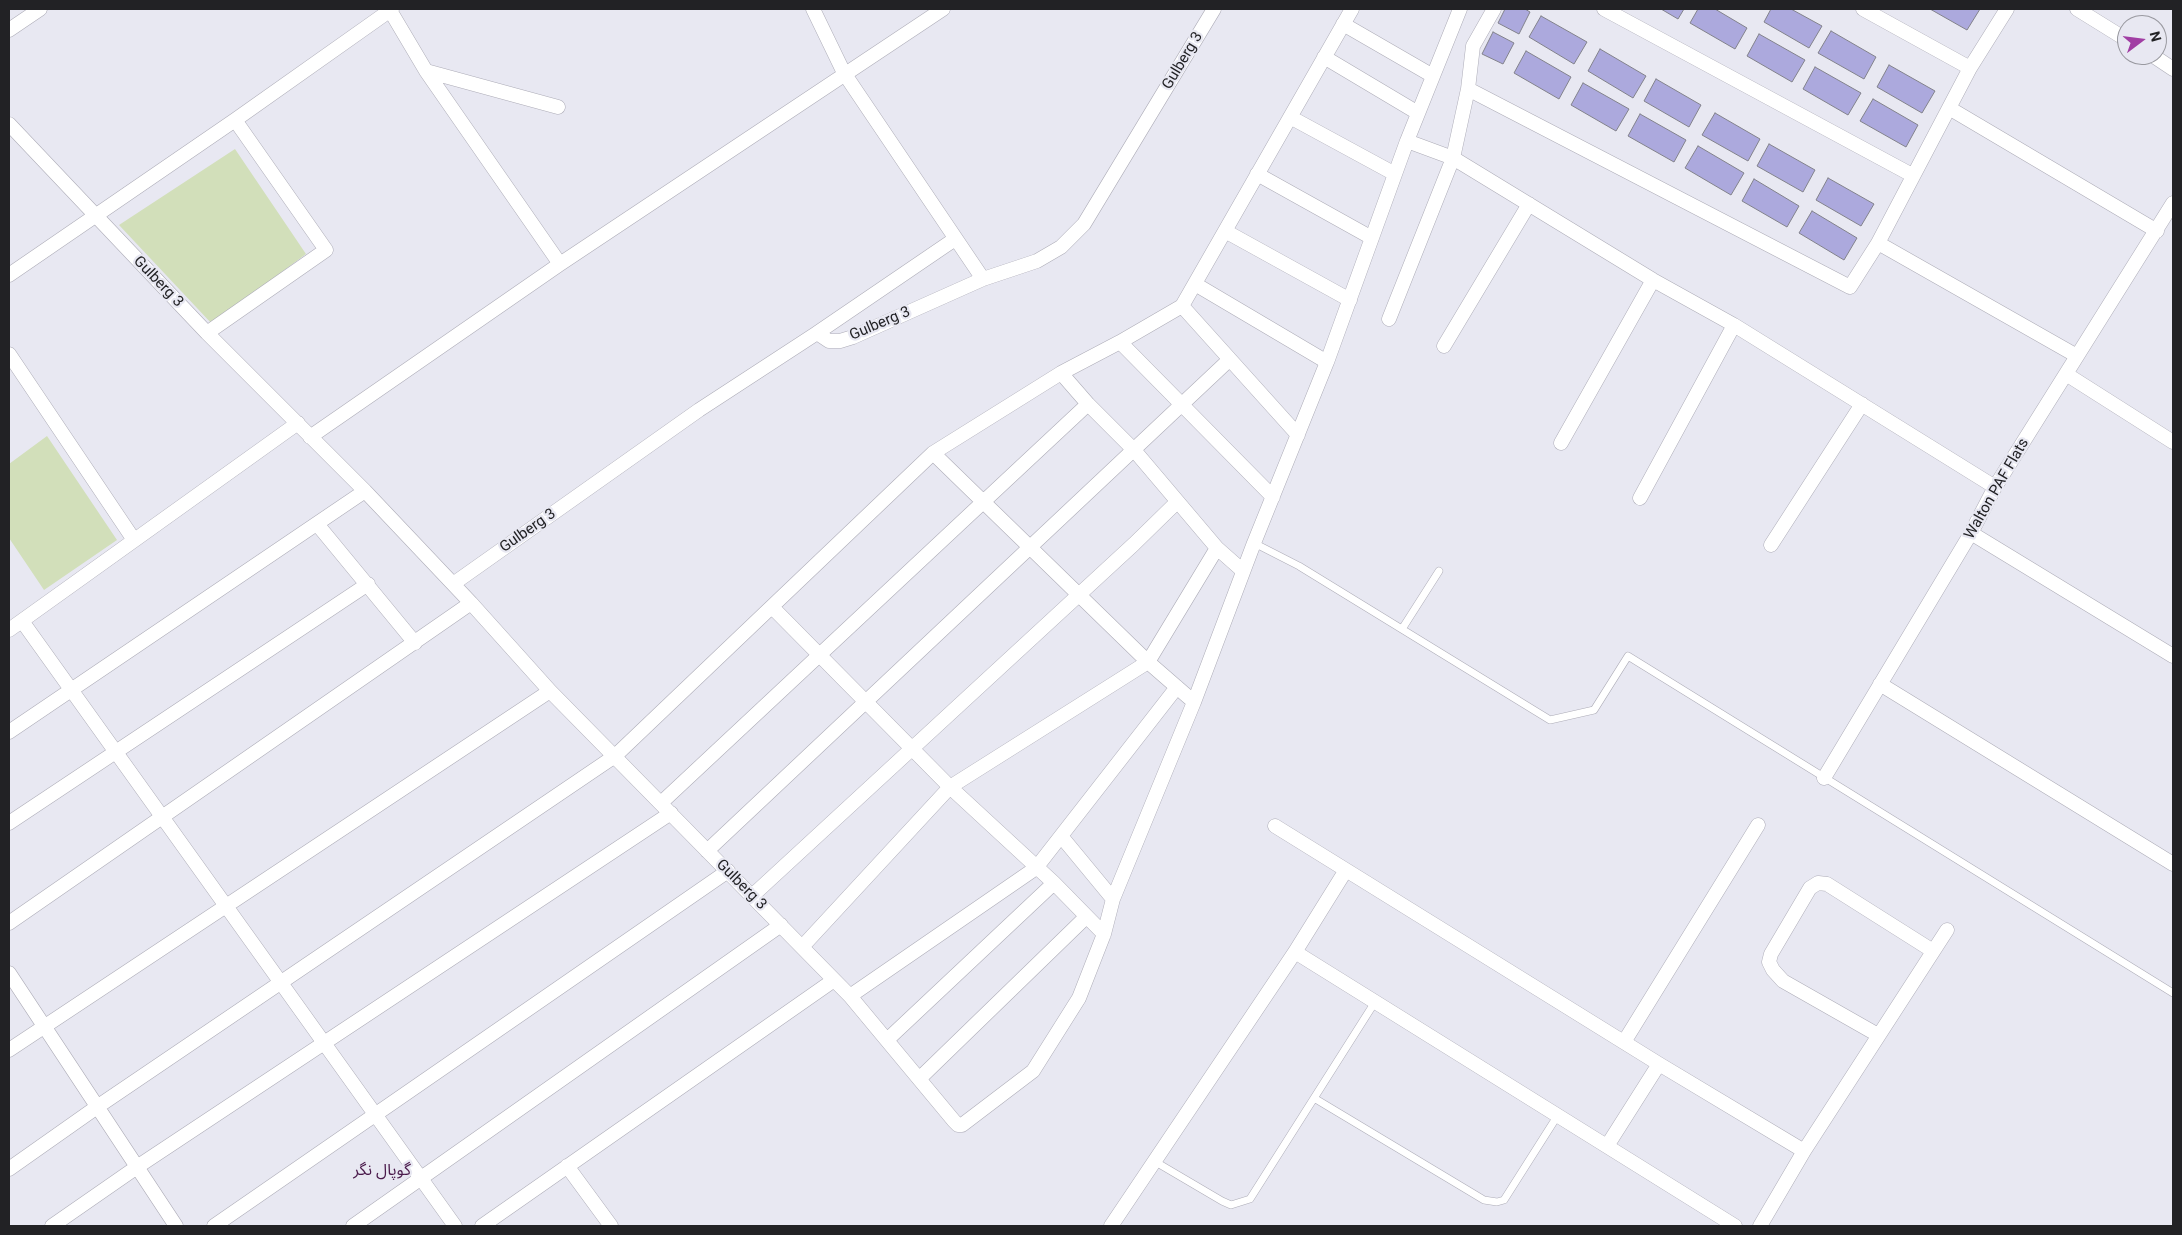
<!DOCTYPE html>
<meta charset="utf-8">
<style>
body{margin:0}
#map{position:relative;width:2182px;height:1235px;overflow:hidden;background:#e8e8f2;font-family:Roboto,sans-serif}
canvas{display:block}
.frame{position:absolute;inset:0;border:10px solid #222225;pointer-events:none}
.north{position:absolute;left:2117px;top:15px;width:50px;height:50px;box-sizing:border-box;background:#e8e8f2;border:1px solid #9999a0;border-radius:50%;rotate:75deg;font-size:14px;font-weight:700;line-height:20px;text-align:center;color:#222225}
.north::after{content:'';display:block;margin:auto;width:18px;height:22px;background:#a13ea4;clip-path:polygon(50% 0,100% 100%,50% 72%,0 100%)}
</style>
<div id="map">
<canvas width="2182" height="1235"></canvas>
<div class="frame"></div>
<div class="north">N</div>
</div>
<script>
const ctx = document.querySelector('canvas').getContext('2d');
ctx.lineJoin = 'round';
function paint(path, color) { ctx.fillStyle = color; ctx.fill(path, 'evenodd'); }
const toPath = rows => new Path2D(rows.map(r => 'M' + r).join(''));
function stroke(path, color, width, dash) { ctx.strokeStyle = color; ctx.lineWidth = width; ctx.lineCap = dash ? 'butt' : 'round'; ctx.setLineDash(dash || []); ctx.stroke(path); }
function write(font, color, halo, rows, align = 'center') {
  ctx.font = font + ' Roboto,"Noto Sans Arabic",sans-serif'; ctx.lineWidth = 4.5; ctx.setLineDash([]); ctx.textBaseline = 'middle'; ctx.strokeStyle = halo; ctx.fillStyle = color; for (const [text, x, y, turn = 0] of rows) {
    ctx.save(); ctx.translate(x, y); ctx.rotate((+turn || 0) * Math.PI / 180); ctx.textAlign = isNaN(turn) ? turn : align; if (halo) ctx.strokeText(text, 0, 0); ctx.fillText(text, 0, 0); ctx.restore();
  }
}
const green = toPath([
 [235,149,306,254,212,324,119,225],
 [47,436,117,540,44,590,9,538,9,464]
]);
const building = toPath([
 [1505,9,1525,9,1530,12,1519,34,1498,23,1505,9],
 [1661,9,1684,9,1678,19,1661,9],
 [1698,9,1715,9,1747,28,1735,49,1690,23,1698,9],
 [1771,9,1791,9,1822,26,1809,48,1764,22,1771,9],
 [1930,9,1980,9,1967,30,1930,9],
 [1541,16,1587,42,1574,64,1529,37,1541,16],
 [1831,31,1876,57,1864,79,1818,53,1831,31],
 [1493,32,1514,43,1503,64,1482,54,1493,32],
 [1759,34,1805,60,1792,82,1747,56,1759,34],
 [1600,49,1646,76,1633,98,1588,71,1600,49],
 [1526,51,1571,77,1559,99,1514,73,1526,51],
 [1889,65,1935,91,1922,113,1877,87,1889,65],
 [1815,67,1861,93,1848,115,1803,89,1815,67],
 [1656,79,1701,105,1689,127,1644,101,1656,79],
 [1583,83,1629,109,1616,131,1571,105,1583,83],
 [1873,99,1918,125,1906,147,1860,121,1873,99],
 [1715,113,1760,139,1748,161,1702,135,1715,113],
 [1640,114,1686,140,1674,162,1628,136,1640,114],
 [1769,144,1815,170,1803,192,1757,166,1769,144],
 [1698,146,1744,173,1731,195,1685,168,1698,146],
 [1828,178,1874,204,1861,226,1816,200,1828,178],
 [1754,179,1799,206,1787,227,1742,201,1754,179],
 [1812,211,1857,238,1844,260,1799,233,1812,211]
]);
const service = toPath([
 [1254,543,1299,566,1550,720,1594,710,1628,656,2173,993],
 [1402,629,1439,571],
 [1314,1098,1484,1200,1497,1202,1504,1200,1558,1115],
 [1154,1161,1222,1201,1231,1205,1250,1199,1375,1002]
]);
const minor = toPath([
 [813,9,844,73,983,279],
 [1604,9,1912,175],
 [1863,9,1970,68],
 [2077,9,2127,40],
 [391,12,426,71,560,264],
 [1343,24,1433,76],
 [9,30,40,9],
 [2152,55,2173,69],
 [1324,57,1418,113],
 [426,71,558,107],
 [1468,89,1850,287,1878,243,1970,68,2007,9],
 [1949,108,2157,231],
 [1290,117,1395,174],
 [9,124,207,333,365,491,471,603,550,691,850,996,954,1121,958,1125,962,1125,1033,1071,1079,998,1104,934,1113,899,1194,702,1254,543,1327,362,1407,141,1460,9],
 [1407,141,1453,158,1653,280,1734,325,1995,487],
 [1257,174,1372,238],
 [1225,231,1350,300],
 [1878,243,2077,356],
 [9,275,235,120,392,9],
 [1195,284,1327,362],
 [1182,306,1298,435],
 [1389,319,1453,158,1468,89,1473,46,1494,9],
 [207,333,326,250,235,120],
 [817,333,955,239],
 [1120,342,1273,497],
 [1444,346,1529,204],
 [9,354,134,540],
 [1061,373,1088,404,1134,450,1217,548,1243,571],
 [2066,374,2173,442],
 [310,437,560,264,943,9],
 [1561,443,1653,280],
 [933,453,1148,662,1194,702],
 [1640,498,1734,325],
 [317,524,415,643],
 [1971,533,2173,656],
 [1771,545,1862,404],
 [453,584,699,410,817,333,829,341,840,341,853,337,983,279,1037,261,1061,247,1084,224,1214,9],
 [772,607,950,787,1054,883,1104,934],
 [22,621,455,1226],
 [9,630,298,423],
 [1880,684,2173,864],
 [9,732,365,491],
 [1824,778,1971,533,1995,487,2173,203],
 [661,803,1088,404],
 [9,823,368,584],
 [1275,826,1659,1064,1804,1151],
 [1061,836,1113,899],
 [707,851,1229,360],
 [752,896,1134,544,1177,502],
 [9,923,471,603],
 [802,947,950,787,1148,662,1217,548],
 [1295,952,1735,1226],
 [9,973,176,1226],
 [850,996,1036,868,1177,687],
 [1878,1035,1783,981,1773,970,1769,962,1771,954,1810,888,1818,883,1827,884,1933,951],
 [887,1040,1054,883],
 [1624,1042,1758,825],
 [9,1050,550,691],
 [919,1079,1086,917],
 [1607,1146,1659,1064],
 [567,1166,611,1226],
 [9,1169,97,1107,615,756,933,453,1061,373,1120,342,1182,306,1352,9],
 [52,1226,137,1167,671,813],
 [214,1226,728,871],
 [353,1226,781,925],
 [482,1226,834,980],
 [1111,1226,1295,952,1346,870],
 [1760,1226,1804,1151,1947,930]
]);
const streetNames = [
 ["Gulberg 3",1183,61,-59],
 ["Gulberg 3",158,282,46],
 ["Gulberg 3",880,324,-23],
 ["Walton PAF Flats",1997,489,-60],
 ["Gulberg 3",528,531,-35],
 ["Gulberg 3",741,885,45]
];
const neighbourhoodNames = [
 ["گوپال نگر",382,1171]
];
paint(green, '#d2dfba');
paint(building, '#aca9dd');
stroke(building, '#82828b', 1);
stroke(service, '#adacb7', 8);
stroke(minor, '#adacb7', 15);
stroke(service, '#fff', 7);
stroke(minor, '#fff', 14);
write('15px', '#222225', '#e8e8f2', streetNames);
write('16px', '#4a1a4b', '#e8e8f2', neighbourhoodNames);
</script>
